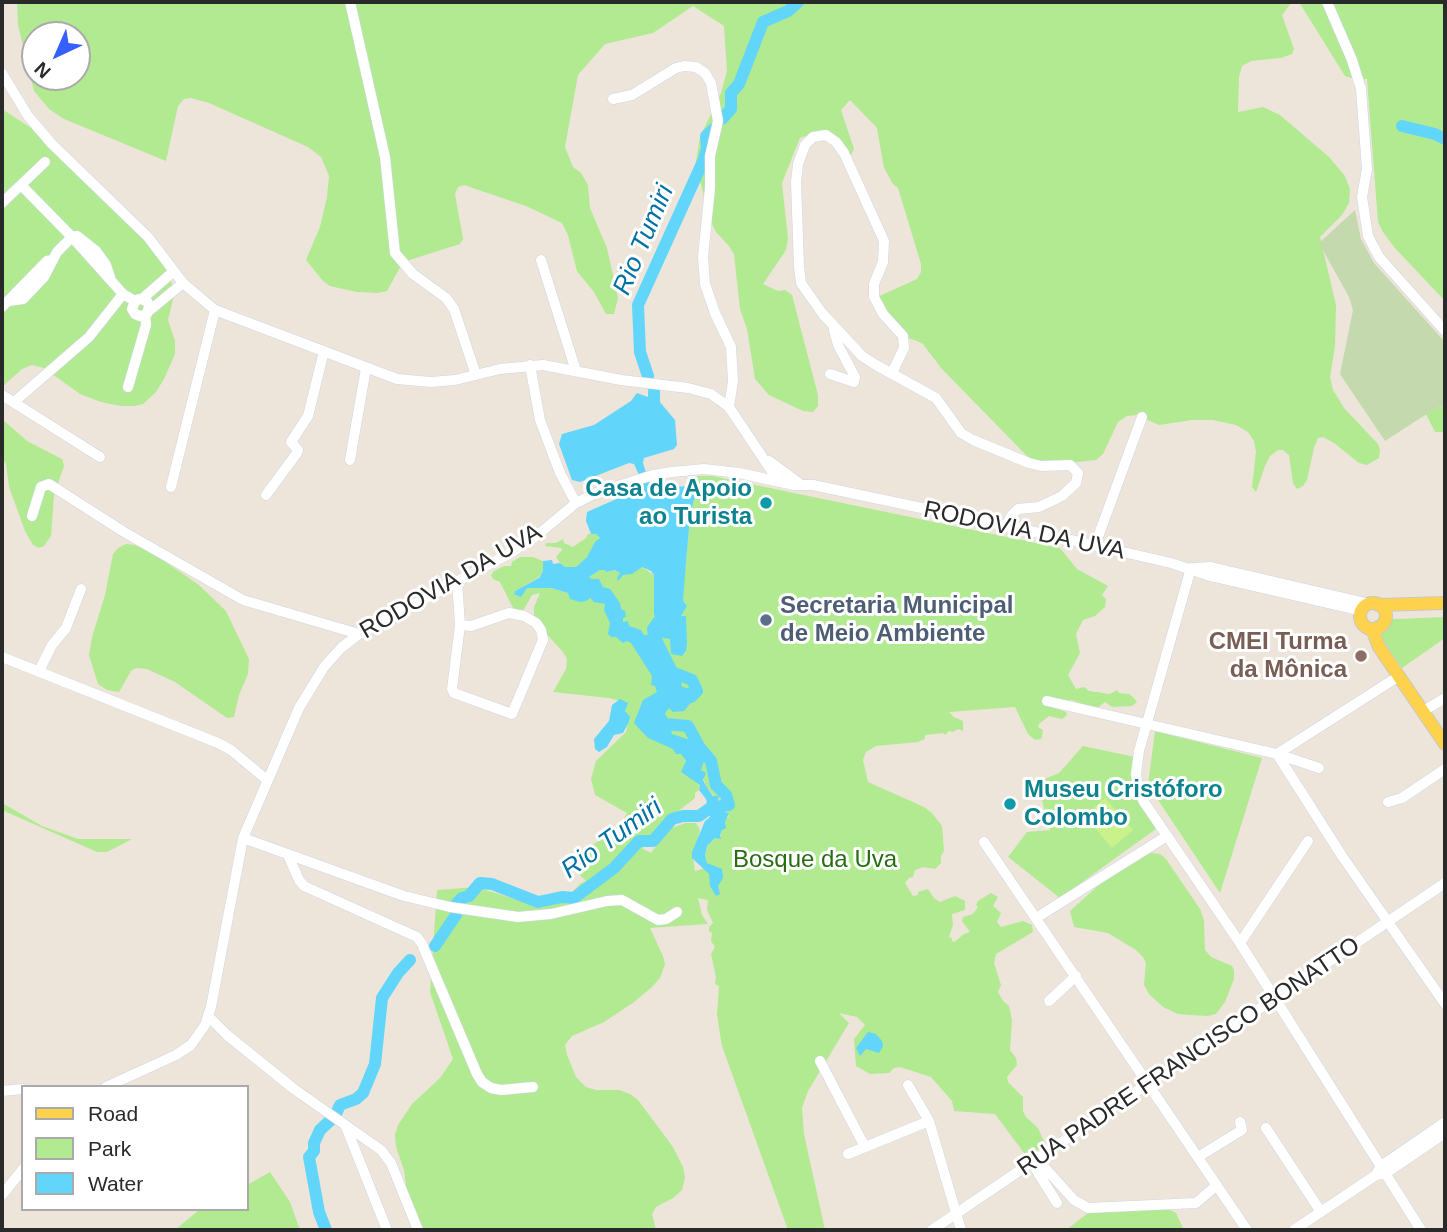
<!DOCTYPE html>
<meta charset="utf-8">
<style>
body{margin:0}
#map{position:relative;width:1447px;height:1232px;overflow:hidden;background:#ede5da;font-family:Helvetica,sans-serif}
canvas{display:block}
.frame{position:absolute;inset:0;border:4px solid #2a2a2a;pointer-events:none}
.legend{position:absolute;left:21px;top:1085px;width:228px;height:126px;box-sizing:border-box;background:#fff;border:2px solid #aaa;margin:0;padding:9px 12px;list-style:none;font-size:21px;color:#2a2a2a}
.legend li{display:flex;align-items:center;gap:14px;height:35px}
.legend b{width:35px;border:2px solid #aaa}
.north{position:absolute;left:21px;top:21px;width:70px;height:70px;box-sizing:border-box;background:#fff;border:2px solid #aaa;border-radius:50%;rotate:224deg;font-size:19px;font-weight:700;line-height:28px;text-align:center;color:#2a2a2a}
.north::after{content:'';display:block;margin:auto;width:24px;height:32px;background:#355fff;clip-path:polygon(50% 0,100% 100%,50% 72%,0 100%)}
</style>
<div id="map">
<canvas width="1447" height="1232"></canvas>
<div class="frame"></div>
<ul class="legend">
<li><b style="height:9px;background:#ffd24e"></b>Road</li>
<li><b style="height:19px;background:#b1ea91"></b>Park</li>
<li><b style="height:19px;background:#62d5fb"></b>Water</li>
</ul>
<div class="north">N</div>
</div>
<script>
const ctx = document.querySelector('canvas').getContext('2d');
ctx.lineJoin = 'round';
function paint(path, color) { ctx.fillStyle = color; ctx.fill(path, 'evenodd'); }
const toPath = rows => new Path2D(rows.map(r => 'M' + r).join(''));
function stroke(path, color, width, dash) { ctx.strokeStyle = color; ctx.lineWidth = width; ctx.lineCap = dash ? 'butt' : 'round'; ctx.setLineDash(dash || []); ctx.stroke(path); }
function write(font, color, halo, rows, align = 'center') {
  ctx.font = font + ' Helvetica,sans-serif'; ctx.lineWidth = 6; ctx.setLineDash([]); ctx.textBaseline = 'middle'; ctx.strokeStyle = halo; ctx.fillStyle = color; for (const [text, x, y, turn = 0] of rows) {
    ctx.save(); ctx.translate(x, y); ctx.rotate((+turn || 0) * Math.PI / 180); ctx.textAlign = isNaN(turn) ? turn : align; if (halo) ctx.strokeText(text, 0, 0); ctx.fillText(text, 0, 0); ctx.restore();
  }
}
const green = toPath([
 [17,2,1292,2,1282,15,1294,49,1292,54,1281,58,1251,61,1242,66,1239,77,1238,112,1263,107,1280,115,1329,157,1345,176,1350,189,1349,203,1342,215,1320,237,1336,305,1335,346,1330,377,1333,390,1344,408,1378,444,1380,450,1379,458,1367,465,1359,463,1334,443,1323,437,1318,438,1314,448,1307,480,1303,486,1297,489,1293,483,1289,455,1283,450,1278,450,1270,456,1265,466,1256,492,1252,487,1256,452,1254,441,1248,432,1236,425,1213,420,1192,420,1159,425,1137,415,1127,416,1118,422,1103,454,1096,460,1048,465,1038,463,1027,456,942,369,922,343,901,335,873,299,917,279,921,272,921,264,898,188,893,184,884,168,877,128,850,100,841,110,854,149,851,155,821,131,800,138,782,183,788,239,786,250,763,284,778,291,785,290,792,295,818,395,818,406,813,412,803,411,769,395,755,379,747,329,740,309,734,254,729,246,716,232,709,218,698,172,696,161,700,137,721,93,727,71,724,26,693,6,653,33,605,44,578,75,565,147,573,167,581,173,588,185,590,208,607,248,618,298,614,314,606,314,594,292,577,271,568,235,562,223,526,206,464,185,458,187,455,194,463,239,460,244,403,262,387,291,378,293,357,292,330,286,323,281,306,260,320,227,327,197,329,176,321,157,308,147,209,103,191,98,184,99,178,106,166,161,64,119,49,109,34,91,18,25],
 [35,35,77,35,77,77,35,77],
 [1299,2,1445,2,1445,301,1394,247,1383,232,1378,222,1367,79,1355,79,1345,76],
 [2,109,54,143,112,195,131,216,170,276,174,295,168,320,175,341,175,354,164,379,156,392,143,404,134,406,121,406,101,402,80,394,44,368,32,365,22,369,2,387],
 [1445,407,1445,432,1435,432,1426,414,1436,408],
 [2,419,27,441,62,459,64,466,54,495,51,536,44,546,39,548,33,545,25,531,9,487,6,464,2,457],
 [697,476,712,476,1060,548,1077,569,1108,586,1102,595,1106,599,1105,607,1095,616,1083,620,1076,634,1080,653,1068,675,1076,689,1084,687,1089,691,1110,694,1117,690,1119,693,1129,694,1134,698,1137,702,1132,706,1112,707,1105,702,1096,709,1072,700,1053,705,1052,707,1066,712,1067,715,1062,719,1049,716,1039,724,1038,727,1043,730,1042,736,1041,739,1035,740,1028,734,1015,707,949,712,954,717,963,721,963,731,958,729,953,732,949,731,945,735,943,733,925,735,925,739,918,742,876,746,866,752,863,760,868,782,924,807,932,813,942,826,944,851,941,856,941,863,935,869,923,867,915,870,913,877,909,878,905,883,913,896,918,895,918,892,928,889,934,898,940,902,955,896,965,901,965,910,952,914,953,925,949,937,952,938,952,941,954,942,964,934,970,932,962,921,963,917,973,914,978,907,976,905,978,901,991,893,998,897,993,906,1001,913,997,922,1001,927,1023,921,1032,925,1033,932,996,954,994,963,1001,985,998,992,1003,1001,1009,1006,1012,1020,1010,1050,1016,1058,1017,1065,1007,1077,1008,1082,1023,1097,1023,1111,1026,1117,1038,1128,1045,1144,1032,1155,1024,1153,995,1114,954,1111,952,1101,931,1077,900,1067,894,1068,889,1073,870,1074,856,1066,854,1039,865,1025,857,1017,839,1013,849,1023,808,1091,802,1108,804,1134,825,1230,788,1230,722,1046,717,1015,719,986,715,984,716,977,711,954,715,947,711,941,712,933,709,931,709,927,713,923,707,910,708,900,698,898,702,915,708,924,650,928,663,956,665,964,660,978,652,987,634,1002,604,1022,572,1036,565,1045,567,1055,576,1077,586,1087,596,1090,619,1090,630,1094,638,1100,673,1147,683,1167,685,1178,682,1190,673,1198,656,1207,652,1214,656,1230,419,1230,408,1200,404,1170,396,1147,395,1135,398,1125,412,1104,440,1078,453,1059,430,992,437,890,476,887,521,901,558,900,571,893,581,883,586,881,580,875,582,862,591,846,601,839,601,835,620,825,627,813,595,795,591,779,596,761,626,732,628,724,625,708,620,701,609,698,553,692,566,669,567,659,563,652,541,628,534,615,534,607,540,593,532,595,523,611,514,610,500,582,493,579,491,575,494,571,504,566,511,566,512,562,520,557,533,557,543,561,543,571,538,578,515,591,514,594,524,592,527,588,543,586,568,593,602,585,599,579,592,579,589,577,600,570,605,570,607,572,615,570,620,573,620,576,642,567,654,575,685,570,690,517,697,486,694,483],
 [693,745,696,747,699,746,701,751,701,771,706,786,714,796,719,796,718,808,724,813,727,811,729,817,726,818,720,837,715,838,707,846,705,857,707,863,715,867,718,886,705,868,695,871,693,857,700,830,696,823,685,823,672,828,664,835,651,853,643,849,642,844,653,839,653,835,658,833,668,820,674,818,676,813,695,798,695,793,699,790,700,786,685,766,686,761,681,754,674,749],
 [588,534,596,534,600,538,595,543,587,557,576,567,565,567,560,563,556,557,562,550,561,548,545,546,546,543,556,543,563,539,564,543,573,547,586,538],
 [126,544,135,545,154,554,199,585,226,611,249,659,248,674,239,695,234,717,227,718,175,682,147,669,136,668,131,671,119,692,107,690,98,684,89,655,92,637,105,595,113,554,118,548],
 [1445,617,1445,638,1402,668,1373,626,1375,620],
 [1155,731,1262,758,1220,893,1148,785],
 [1083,746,1135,757,1132,770,1136,794,1156,829,1060,898,1008,857,1027,832,1050,830,1037,782,1059,773],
 [2,803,42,826,78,839,132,839,107,852,97,852,2,810],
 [1151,853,1160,854,1166,859,1200,909,1204,920,1205,950,1211,957,1232,966,1234,970,1234,979,1225,1002,1216,1014,1208,1016,1189,1015,1178,1014,1163,1007,1149,994,1144,985,1146,963,1143,957,1136,950,1108,933,1074,927,1070,911,1100,884,1135,859],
 [270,1172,290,1202,300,1230,175,1230,200,1209,247,1209,247,1185],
 [1096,1207,1164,1207,1176,1213,1184,1230,1066,1230]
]);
const cemetery = toPath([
 [1355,210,1361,239,1374,263,1445,342,1445,407,1436,408,1385,441,1340,374,1353,310,1349,297,1319,243]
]);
const pitch = toPath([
 [1105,798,1133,830,1112,848,1085,816]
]);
const water = toPath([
 [637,393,659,401,675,420,677,445,674,449,644,458,643,463,649,482,658,487,697,486,690,517,686,562,683,601,687,606,681,616,686,616,687,644,686,651,682,656,671,654,670,639,657,637,655,633,660,626,654,614,654,575,651,571,642,567,632,574,623,575,618,581,617,578,620,573,615,570,606,572,605,570,600,570,589,577,592,579,599,579,603,587,610,589,620,603,621,609,625,611,626,617,623,618,623,622,628,621,629,626,641,630,644,635,652,635,666,670,682,674,684,677,681,680,682,687,692,689,694,694,693,700,684,711,673,712,669,708,663,716,669,723,672,734,693,741,696,747,702,748,702,754,706,755,701,770,706,773,703,780,706,786,713,796,719,796,717,805,719,811,729,813,725,822,726,828,722,830,720,836,721,839,715,838,707,846,705,856,707,863,722,869,723,878,718,886,720,894,716,896,710,886,709,874,692,858,692,852,705,821,710,817,706,799,699,790,700,785,681,772,686,761,681,754,676,754,673,749,648,738,634,723,643,700,657,692,655,686,651,685,652,676,631,643,627,641,623,643,616,637,611,637,608,634,610,623,604,610,605,604,594,602,590,598,586,601,580,602,570,599,568,593,551,588,527,588,521,597,514,594,515,591,539,578,543,571,543,561,552,560,553,564,560,563,565,567,576,567,587,557,595,542,600,538,596,534,591,534,586,521,587,512,639,489,643,484,634,464,629,463,580,482,572,480,559,444,562,434,594,425,631,401],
 [620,699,628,703,625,711,630,717,628,724,623,733,614,735,607,747,599,752,595,749,594,739,609,721,612,705],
 [868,1032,876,1034,882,1041,883,1046,879,1053,866,1049,860,1056,856,1048]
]);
const river = toPath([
 [722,119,731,109,731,93,739,84,763,22,788,11,798,2],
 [1402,126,1435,134,1445,139],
 [648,376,640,352,638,305,704,159,707,148,706,136,715,128],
 [654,413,654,391],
 [667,610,653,629,654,636,672,672,692,680,697,691,691,697,679,700],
 [435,946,456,915,457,903,462,898,469,896,480,883,492,884,538,902,562,897,574,898,614,868,639,841,653,841,672,819,683,816,699,816,710,808,729,805,726,795,716,785,711,761,700,748,688,726,664,724,660,717],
 [326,1230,319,1212,309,1157,314,1151,314,1143,320,1130,335,1116,340,1105,356,1099,363,1093,375,1064,382,998,398,973,410,960]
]);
const minor = toPath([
 [350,2,385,157,395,253,413,274,446,298,454,309,476,375],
 [1327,2,1352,60,1361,89,1367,169,1362,197,1368,236,1379,257,1445,331],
 [2,73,28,116,52,144,148,237,183,283,215,310,397,379,431,382,455,380,500,369,543,365,621,380,688,388,711,394,729,407,779,482],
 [613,99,632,95,676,68,684,66,696,67,705,73,711,83,718,121,710,156,710,188,703,257,705,284,715,313,731,347,733,381,729,407],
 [21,185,72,237,123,294,135,301,139,299,147,301,149,306,147,314,140,316,135,314,132,309,135,301],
 [2,203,45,162],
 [72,237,77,236,96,251,106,265,110,277],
 [541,260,576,371],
 [142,299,174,271],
 [9,301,23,299,44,277,57,252,72,237],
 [2,307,47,261,52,260],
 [149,311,183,283],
 [530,365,540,420,560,473,576,503],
 [892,373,904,348,903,336,883,314,874,297,874,284,883,262,884,241,844,153,836,142,826,135,813,137,805,145,798,164,796,182,799,267,801,283,822,313,862,356,876,365,936,398,961,433,973,440,1029,463,1041,466,1070,465,1078,473,1076,483,1062,496,1039,507,1018,509,1012,515,1005,527],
 [830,374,854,382,855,377,838,345,834,330],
 [128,387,146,325,145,315],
 [2,395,100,457],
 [14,402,89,337,123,294],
 [350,460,366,368],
 [769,461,799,483],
 [171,487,215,310],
 [266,495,297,453,298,450,291,442,308,416,324,351],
 [32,516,41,487,49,484,124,532,243,600,359,634],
 [1095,545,1142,417],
 [1191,568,1139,751,1136,774,1138,788,1144,802,1240,943,1421,1230],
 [1195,568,1211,567,1370,604],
 [457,581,460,625,471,626,509,613,524,616,536,623,541,630,543,640,512,714,454,693,452,689,460,625],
 [2,657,218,743,231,750,267,780],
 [39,671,52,645,66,628,81,589],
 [1047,701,1277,754,1319,768],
 [1423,711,1445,698],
 [1277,754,1342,856,1445,1004],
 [1277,754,1399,676],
 [1388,802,1402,798,1445,769],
 [243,838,404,896,450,907,518,917,551,914,607,901,622,900,658,920,666,919,677,912],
 [984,842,1247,1230],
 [288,855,299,880,304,886,417,937,422,944,477,1074,482,1082,491,1088,501,1090,533,1087],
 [1036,918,1167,836],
 [1240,943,1308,841],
 [1049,1001,1076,976],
 [208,1016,227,1035,294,1089,381,1150,391,1163,418,1230],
 [820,1061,865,1147],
 [908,1085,929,1121,961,1230],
 [106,1087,176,1055,191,1045,205,1025,211,1007,243,838,299,708,324,667,341,648,359,634,512,552,535,537,576,503,596,493,653,475,672,472,704,469,739,473,794,485,813,485,1049,535,1171,563,1210,576,1362,611],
 [2,1091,23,1089],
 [346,1127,387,1230],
 [1266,1128,1321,1212],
 [848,1154,929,1121],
 [1198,1157,1242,1130,1240,1122],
 [1037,1159,1074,1200,1088,1208,1196,1203,1217,1185],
 [1032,1163,1057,1203],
 [1378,1171,1381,1166,1445,1122],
 [2,1195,23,1169],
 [932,1230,1445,883],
 [1294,1230,1376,1175,1386,1173,1445,1133]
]);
const major = toPath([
 '1360 616a13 13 0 1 1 26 0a13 13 0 1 1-26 0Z',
 [1378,605,1445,603],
 [1372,629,1379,647,1445,744]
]);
const markers = [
 [766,503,7,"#0f9aa8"],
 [766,620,7,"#5c6f8a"],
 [1361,656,7,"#8d6e63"],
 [1010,804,7,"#0f9aa8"]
];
const cultureNames = [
 ["Casa de Apoio",752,489],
 ["ao Turista",752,517],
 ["Museu Cristóforo",1024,790,"left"],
 ["Colombo",1024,818,"left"]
];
const streetNames = [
 ["RODOVIA DA UVA",1024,531,12],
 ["RODOVIA DA UVA",451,582,-30],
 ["RUA PADRE FRANCISCO BONATTO",1189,1057,-34]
];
const serviceNames = [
 ["Secretaria Municipal",780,606],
 ["de Meio Ambiente",780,634]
];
const educationNames = [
 ["CMEI Turma",1347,642],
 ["da Mônica",1347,670]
];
const parkNames = [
 ["Bosque da Uva",815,860]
];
const waterNames = [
 ["Rio Tumiri",644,240,-67],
 ["Rio Tumiri",612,839,-36]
];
paint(green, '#b1ea91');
paint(cemetery, '#c5d9af');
paint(pitch, '#c9f28b');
paint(water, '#62d5fb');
stroke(river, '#62d5fb', 12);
stroke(minor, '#cfd4e4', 11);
stroke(major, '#c8c8c8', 14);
stroke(minor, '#fff', 10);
stroke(major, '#ffd24e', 12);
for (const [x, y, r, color] of markers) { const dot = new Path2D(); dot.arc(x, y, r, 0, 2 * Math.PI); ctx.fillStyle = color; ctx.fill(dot); stroke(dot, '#fff', 2.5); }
write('bold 24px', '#0d838f', '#fff', cultureNames, 'right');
write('24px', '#2a2a2a', '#fff', streetNames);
write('bold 24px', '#4e5e75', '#fff', serviceNames, 'left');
write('bold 24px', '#785e54', '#fff', educationNames, 'right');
write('24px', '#276e12', '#fff', parkNames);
write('italic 26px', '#0071a7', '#fff', waterNames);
</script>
